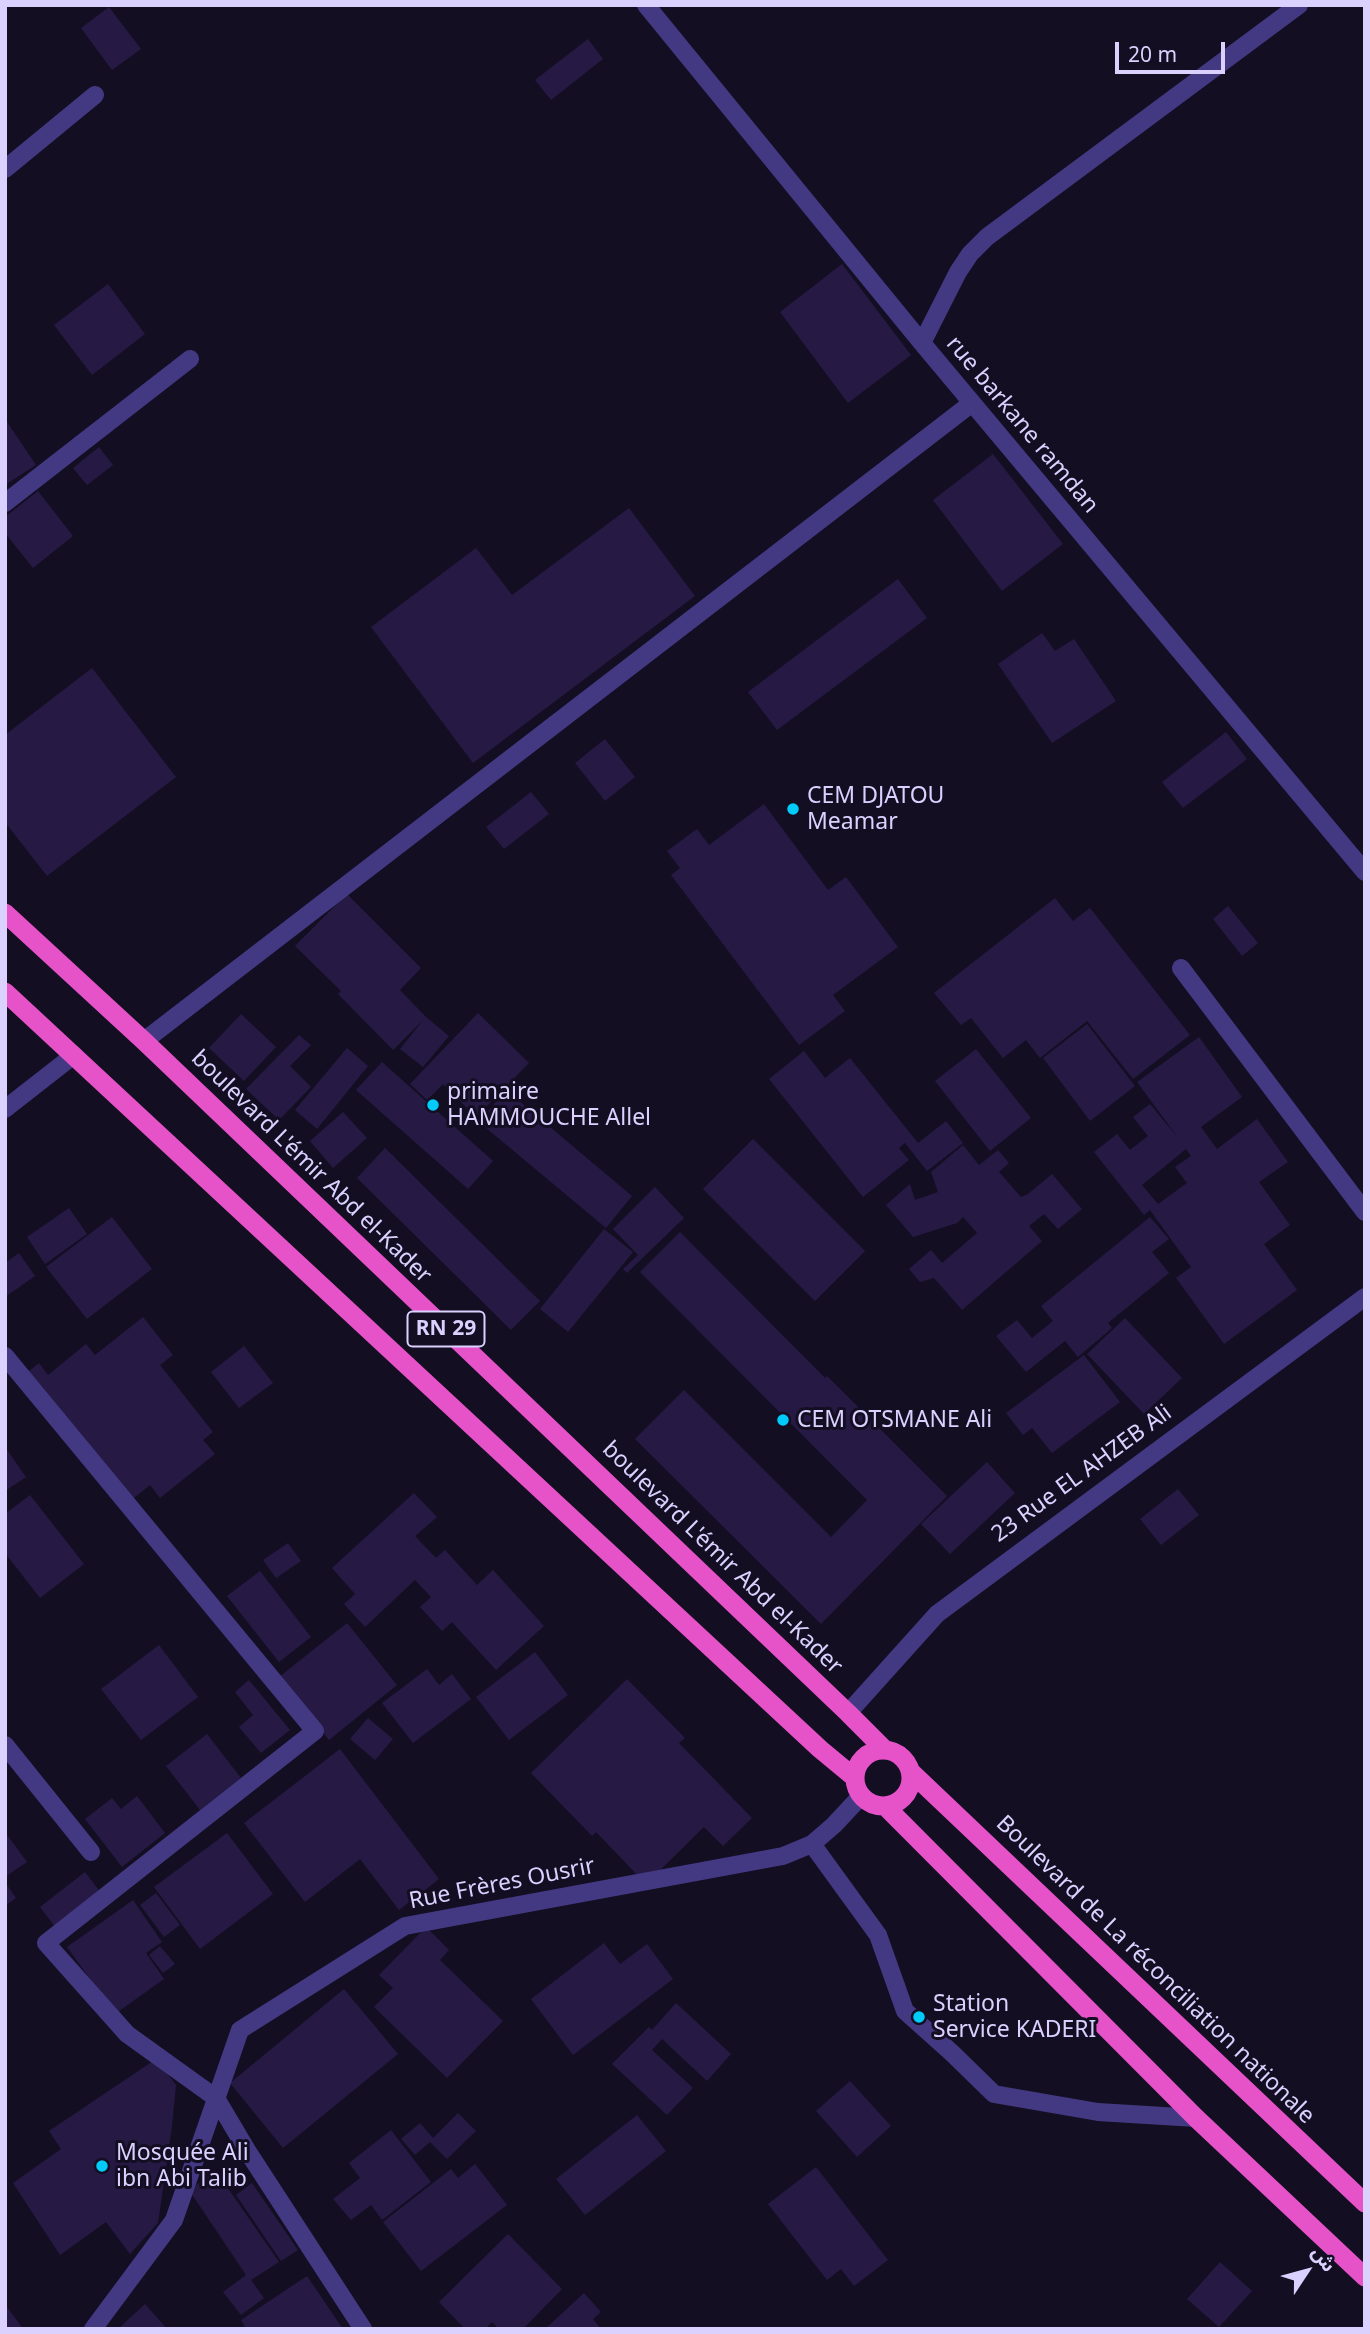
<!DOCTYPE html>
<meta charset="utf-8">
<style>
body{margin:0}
#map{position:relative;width:1370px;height:2334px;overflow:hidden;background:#140e23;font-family:"Noto Sans","Noto Sans Arabic",sans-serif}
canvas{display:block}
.frame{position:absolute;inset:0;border:7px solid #dad1ff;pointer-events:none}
.north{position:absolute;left:1272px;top:2236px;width:70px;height:70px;-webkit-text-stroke:5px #140e23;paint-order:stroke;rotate:54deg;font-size:19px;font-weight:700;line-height:28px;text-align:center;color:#dad1ff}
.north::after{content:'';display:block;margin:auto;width:24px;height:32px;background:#dad1ff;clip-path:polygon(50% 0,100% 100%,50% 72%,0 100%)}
.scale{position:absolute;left:1115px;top:42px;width:110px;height:32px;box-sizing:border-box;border:4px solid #dad1ff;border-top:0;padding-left:9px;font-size:21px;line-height:24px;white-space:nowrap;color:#dad1ff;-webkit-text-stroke:5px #140e23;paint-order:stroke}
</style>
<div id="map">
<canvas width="1370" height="2334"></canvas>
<div class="frame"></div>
<div class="north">ش</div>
<div class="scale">20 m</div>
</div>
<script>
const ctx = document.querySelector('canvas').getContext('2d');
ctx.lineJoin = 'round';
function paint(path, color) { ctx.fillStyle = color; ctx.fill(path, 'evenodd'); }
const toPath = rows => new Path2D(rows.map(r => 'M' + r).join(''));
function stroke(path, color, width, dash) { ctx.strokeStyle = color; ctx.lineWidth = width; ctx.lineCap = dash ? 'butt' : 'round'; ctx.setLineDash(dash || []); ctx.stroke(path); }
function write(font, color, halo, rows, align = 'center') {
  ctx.font = font + ' "Noto Sans",sans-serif'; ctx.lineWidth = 6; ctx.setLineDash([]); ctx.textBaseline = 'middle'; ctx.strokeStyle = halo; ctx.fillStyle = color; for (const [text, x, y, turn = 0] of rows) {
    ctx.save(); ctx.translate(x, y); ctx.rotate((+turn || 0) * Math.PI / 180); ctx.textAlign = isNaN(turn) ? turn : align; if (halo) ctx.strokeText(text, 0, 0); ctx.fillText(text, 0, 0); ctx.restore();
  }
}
const building = toPath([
 [109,7,141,49,112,70,81,28],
 [588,39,603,59,551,100,535,80],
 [842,264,911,355,848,403,780,312],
 [108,284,145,334,92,375,54,325],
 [5,419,36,465,5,485],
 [99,447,113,465,87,485,73,468],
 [993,454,1063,544,1002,591,933,500],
 [38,491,73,536,33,568,5,533,5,517],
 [629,508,695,596,473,763,371,627,476,548,512,595],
 [898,579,927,618,777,730,748,692],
 [1042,633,1055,651,1074,639,1116,701,1052,743,998,664],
 [92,668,176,777,47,876,5,822,5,735],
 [1226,732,1247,759,1183,808,1162,782],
 [605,739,635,777,605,801,575,763],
 [531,792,549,814,504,849,486,827],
 [764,804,828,890,846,877,898,947,833,995,845,1011,799,1045,671,875,680,868,667,851,697,829,709,845],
 [347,894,421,968,400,990,426,1017,449,1036,423,1067,400,1049,424,1019,393,1050,338,994,341,991,295,946],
 [1055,898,1073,921,1090,908,1190,1035,1133,1079,1087,1021,1040,1058,1026,1040,1003,1058,971,1018,961,1025,934,993],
 [1228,906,1258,943,1242,956,1213,919],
 [478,1013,529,1063,476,1117,443,1084,427,1100,410,1084],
 [241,1014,276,1047,244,1081,209,1048],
 [1087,1024,1135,1086,1090,1121,1043,1058],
 [299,1035,311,1045,290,1066,311,1087,279,1120,246,1089],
 [1199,1037,1242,1097,1201,1127,1217,1149,1257,1119,1288,1162,1259,1182,1290,1225,1264,1244,1297,1290,1224,1344,1176,1278,1191,1267,1150,1210,1144,1215,1094,1152,1117,1134,1130,1150,1148,1136,1133,1117,1150,1104,1179,1139,1137,1082],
 [1186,1149,1191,1156,1175,1167,1187,1183,1158,1204,1142,1185],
 [347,1048,368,1066,317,1129,295,1110],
 [976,1049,1031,1118,990,1151,935,1081],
 [804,1051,825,1078,850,1058,918,1143,946,1121,963,1143,927,1171,905,1143,899,1148,909,1160,863,1197,769,1079],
 [382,1062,493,1161,468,1189,356,1090],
 [506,1090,632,1196,606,1228,479,1122],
 [343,1112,367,1138,333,1168,310,1141],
 [753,1139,865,1251,815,1301,703,1189],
 [963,1145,979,1165,998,1150,1009,1163,999,1172,1021,1197,1028,1194,1052,1174,1082,1209,1058,1229,1044,1214,1029,1226,1042,1241,962,1310,934,1278,920,1282,909,1269,931,1250,942,1263,977,1233,963,1217,957,1223,913,1237,886,1205,910,1184,915,1200,938,1192,931,1172],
 [385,1148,540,1301,511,1330,357,1178],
 [655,1187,684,1218,627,1273,623,1269,638,1255,613,1229],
 [69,1208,87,1234,45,1264,27,1237],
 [112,1217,152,1269,87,1319,46,1267],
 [1150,1217,1169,1239,1152,1252,1169,1273,1108,1323,1112,1328,1078,1357,1065,1341,1026,1372,996,1336,1017,1320,1032,1338,1053,1321,1041,1306],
 [604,1229,633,1252,568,1332,540,1309],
 [680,1232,825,1378,827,1376,947,1496,821,1624,635,1439,684,1390,831,1537,867,1500,640,1272],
 [19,1253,35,1276,5,1297,5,1263],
 [143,1317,173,1355,160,1365,213,1432,203,1440,215,1454,160,1498,150,1485,123,1507,19,1379,39,1363,48,1375,86,1344,95,1355],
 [1125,1318,1182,1378,1144,1414,1087,1354],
 [244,1346,273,1383,239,1408,211,1372],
 [1084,1355,1120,1402,1052,1453,1032,1428,1023,1435,1006,1413],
 [5,1447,26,1477,5,1491],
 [987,1462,1015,1493,950,1554,921,1524],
 [1178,1489,1199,1515,1161,1545,1140,1519],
 [414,1493,437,1517,415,1536,436,1558,445,1550,477,1585,493,1570,544,1626,496,1670,452,1622,442,1631,420,1607,431,1597,415,1580,365,1627,344,1604,355,1594,332,1568],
 [30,1495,84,1564,40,1598,5,1553,5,1514],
 [288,1543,301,1561,276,1578,263,1560],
 [260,1571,311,1637,279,1662,227,1596],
 [347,1623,397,1685,329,1740,279,1677],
 [159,1645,198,1697,141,1740,101,1689],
 [535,1652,568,1695,509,1740,476,1697],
 [427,1669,439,1685,452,1674,471,1699,413,1743,382,1703],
 [627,1679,685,1738,679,1743,752,1818,723,1846,704,1827,646,1884,596,1832,592,1836,531,1773],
 [249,1680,290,1730,261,1753,239,1727,253,1715,235,1692],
 [368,1718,393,1739,375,1760,350,1739],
 [207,1734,241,1778,200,1810,166,1766],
 [340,1749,439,1879,399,1910,360,1859,305,1902,244,1823],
 [137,1796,165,1833,122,1867,85,1819,112,1798,121,1809],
 [5,1832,27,1862,5,1877],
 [227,1833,273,1894,200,1949,154,1887],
 [85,1872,101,1893,56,1928,40,1907],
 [5,1882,16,1898,5,1906],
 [156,1893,180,1925,164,1937,140,1905],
 [133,1900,162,1942,146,1953,164,1979,115,2014,67,1947],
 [426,1927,449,1950,440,1960,503,2021,447,2078,374,2007,393,1988,379,1975],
 [604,1943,620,1964,647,1944,673,1979,573,2055,531,1999],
 [160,1946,175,1964,163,1973,149,1955],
 [344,1989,398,2054,283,2148,230,2083],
 [676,2003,731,2054,707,2081,662,2039,652,2050,693,2088,667,2115,612,2064,649,2027,652,2030],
 [156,2059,176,2085,172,2126,158,2223,130,2254,106,2222,60,2255,13,2183,61,2149,49,2131],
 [850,2081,891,2126,857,2157,816,2111],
 [458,2113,476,2131,447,2159,430,2142,415,2155,401,2139,420,2123,433,2138],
 [637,2115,666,2151,585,2215,556,2179],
 [391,2130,431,2182,382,2220,371,2205,351,2220,333,2199,360,2178,349,2163],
 [475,2164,507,2205,421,2271,383,2222,451,2169,458,2178],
 [816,2167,888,2260,854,2286,841,2269,827,2280,768,2204],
 [216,2171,279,2262,251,2280,264,2298,241,2315,223,2292,246,2275,189,2190],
 [252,2183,298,2250,281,2261,236,2195],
 [508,2234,562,2289,523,2329,499,2329,492,2322,485,2329,465,2329,439,2302],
 [1220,2262,1252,2291,1219,2327,1187,2299],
 [307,2276,343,2329,246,2329,241,2320],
 [584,2293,601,2312,593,2319,601,2329,545,2329],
 [5,2304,23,2329,5,2329],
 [145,2304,167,2329,118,2329]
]);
const service = toPath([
 [812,1844,878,1935,905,2011,952,2053,994,2094,1098,2112,1196,2118]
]);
const minor = toPath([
 [646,5,922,343,1365,872],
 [5,169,95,95],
 [922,343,958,272,970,254,987,237,1299,5],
 [5,503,190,359],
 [1181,968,1365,1212],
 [144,1041,972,403],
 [5,1109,74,1055],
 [5,1356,315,1731,46,1943,127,2034,216,2098,248,2152,363,2329],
 [848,1713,937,1614,1365,1297],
 [5,1745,91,1852],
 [93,2329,174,2220,240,2030,405,1926,783,1856,812,1844,834,1825,861,1796]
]);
const trunk = toPath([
 [5,913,144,1041,848,1713,884,1749],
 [5,992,820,1749,855,1778],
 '855 1778a28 28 0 1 1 56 0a28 28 0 1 1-56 0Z',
 [911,1772,1365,2203],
 [886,1807,1196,2118,1365,2277]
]);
const markers = [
 [793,809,7,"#01cbfa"],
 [433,1105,7,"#01cbfa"],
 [783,1420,7,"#01cbfa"],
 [919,2017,7,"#01cbfa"],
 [102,2166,7,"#01cbfa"]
];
const shields = [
 [446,1329,77]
];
const shieldNames = [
 ["RN 29",446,1329]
];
const streetNames = [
 ["rue barkane ramdan",1022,425,50],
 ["boulevard L'émir Abd el-Kader",311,1167,44],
 ["23 Rue EL AHZEB Ali",1082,1474,-36],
 ["boulevard L'émir Abd el-Kader",722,1558,44],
 ["Rue Frères Ousrir",502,1884,-11],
 ["Boulevard de La réconciliation nationale",1155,1970,44]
];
const poiNames = [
 ["CEM DJATOU",807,796],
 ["Meamar",807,822],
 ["primaire",447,1092],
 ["HAMMOUCHE Allel",447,1118],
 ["CEM OTSMANE Ali",797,1420],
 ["Station",933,2004],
 ["Service KADERI",933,2030],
 ["Mosquée Ali",116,2153],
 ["ibn Abi Talib",116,2179]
];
paint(building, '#261a44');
stroke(service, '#433982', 18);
stroke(minor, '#433982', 18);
stroke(trunk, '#e652c8', 19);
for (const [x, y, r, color] of markers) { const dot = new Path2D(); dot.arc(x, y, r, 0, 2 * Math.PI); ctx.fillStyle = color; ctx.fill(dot); stroke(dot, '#140e23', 2.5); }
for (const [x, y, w] of shields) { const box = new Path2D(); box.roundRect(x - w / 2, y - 17.5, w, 35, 5); ctx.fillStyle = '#140e23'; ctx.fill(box); stroke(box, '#dad1ff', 2); }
write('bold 21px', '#dad1ff', null, shieldNames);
write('23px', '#dad1ff', '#140e23', streetNames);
write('23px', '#dad1ff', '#140e23', poiNames, 'left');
</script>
